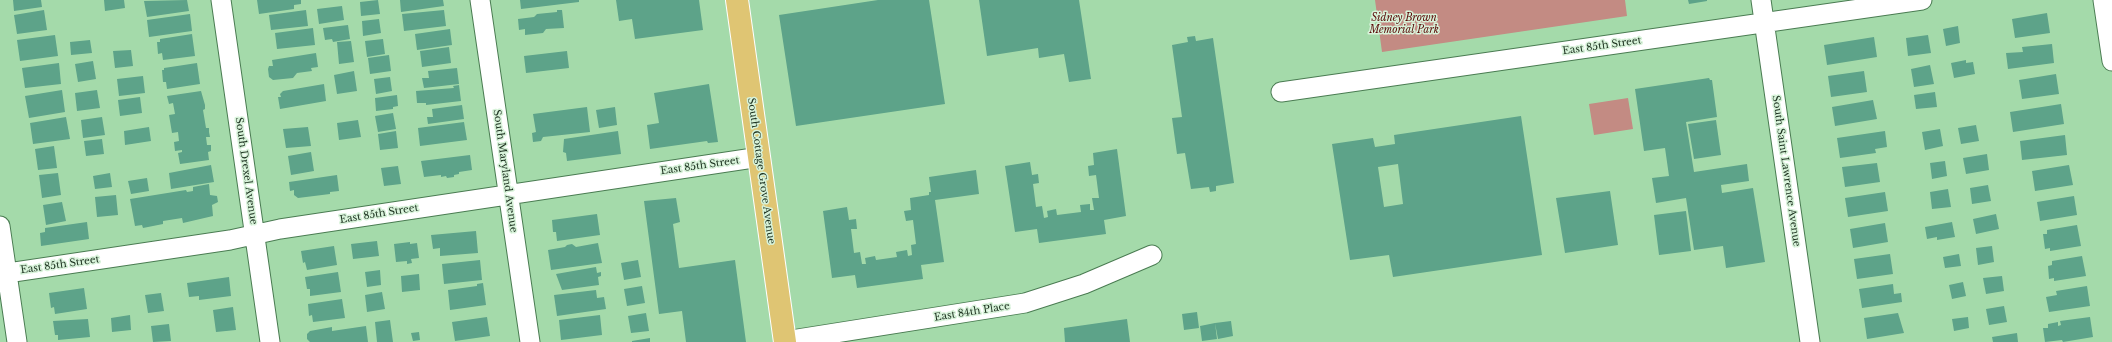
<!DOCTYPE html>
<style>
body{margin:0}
canvas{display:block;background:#a4daaa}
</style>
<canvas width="2112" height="342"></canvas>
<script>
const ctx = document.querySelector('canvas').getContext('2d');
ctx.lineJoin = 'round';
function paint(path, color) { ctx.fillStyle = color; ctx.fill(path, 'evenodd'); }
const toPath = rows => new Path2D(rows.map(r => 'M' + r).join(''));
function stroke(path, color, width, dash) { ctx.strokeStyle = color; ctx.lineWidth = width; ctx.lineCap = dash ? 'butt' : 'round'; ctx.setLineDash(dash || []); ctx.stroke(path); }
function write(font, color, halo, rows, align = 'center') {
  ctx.font = font + ' "Libre Baskerville",serif'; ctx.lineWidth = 3; ctx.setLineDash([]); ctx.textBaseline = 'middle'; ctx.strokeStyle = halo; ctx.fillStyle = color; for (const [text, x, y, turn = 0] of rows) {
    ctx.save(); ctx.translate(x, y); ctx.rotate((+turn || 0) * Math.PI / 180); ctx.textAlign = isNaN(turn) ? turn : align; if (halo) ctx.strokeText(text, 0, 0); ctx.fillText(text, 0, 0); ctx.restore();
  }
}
const green = toPath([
 [1375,0,1625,0,1627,16,1382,52],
 [1628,98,1633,129,1594,135,1589,104]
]);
const building = toPath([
 [13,0,41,0,42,7,14,11],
 [104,0,124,0,125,8,105,11],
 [187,0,189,11,147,17,144,1],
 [257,0,301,0,301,4,294,5,294,9,259,14],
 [378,0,380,14,361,16,360,2],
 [400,0,443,0,444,6,401,12],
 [520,0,579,0,579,2,521,9],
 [616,0,699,0,703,30,635,39,632,19,619,21],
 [878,0,929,0,945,104,796,126,779,15],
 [979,0,1079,0,1091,79,1069,82,1064,54,1039,58,1038,48,987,56],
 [1688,0,1707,0,1707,1,1689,4],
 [342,6,344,20,319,24,317,9],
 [44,10,47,30,17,34,14,15],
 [306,10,308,26,271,30,269,15],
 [444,10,446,26,404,31,402,14],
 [557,10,562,10,564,28,546,29,543,33,525,35,525,29,519,30,518,19,534,17,537,14,557,12],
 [2047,13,2050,33,2015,38,2012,19],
 [190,14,192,31,149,37,147,20],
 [379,19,381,33,363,36,362,21],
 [348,25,350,39,333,42,332,39,325,40,323,28],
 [1958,26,1960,43,1946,46,1943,29],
 [313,28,315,45,277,49,275,33],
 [450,29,452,45,417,50,415,34],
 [192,34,195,56,163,60,162,53,158,54,157,42,160,42,160,39],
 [55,35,58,56,20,61,17,40],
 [1928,35,1931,53,1908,56,1906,38],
 [1195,36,1196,41,1213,38,1234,183,1216,186,1216,191,1210,192,1209,187,1191,189,1185,153,1177,154,1172,118,1182,117,1172,45,1188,42,1187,37],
 [1874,37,1877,57,1827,65,1824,45],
 [383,39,385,54,367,57,365,41],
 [90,40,92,53,71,55,70,42],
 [351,41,354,62,339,64,337,42],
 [2052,44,2054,63,2008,69,2006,53,2023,52,2022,47],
 [449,47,451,63,422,67,420,51],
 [131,50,133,66,115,68,113,51],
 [567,51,569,68,526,73,524,56],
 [316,53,318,67,311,68,312,71,297,73,293,78,273,80,269,77,268,69,269,66,273,66,272,60],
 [389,55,391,71,370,74,368,58],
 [1966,60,1966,63,1973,62,1975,74,1954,78,1951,63],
 [93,61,96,79,78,82,75,64],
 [59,63,61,84,25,88,22,68],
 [197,63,200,84,167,89,166,82,163,82,162,70,164,70,164,68],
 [1930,65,1934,84,1914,87,1911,69],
 [457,68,459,84,424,88,422,78,429,78,428,71],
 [354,71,357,91,337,94,334,75],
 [1864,71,1867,92,1831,97,1828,76],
 [2056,74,2059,94,2022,99,2019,80],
 [143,76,145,93,119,96,117,79],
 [390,77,392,91,376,94,374,79],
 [1709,78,1710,80,1712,80,1717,117,1686,122,1694,172,1747,164,1749,181,1721,185,1722,193,1753,188,1765,262,1726,268,1723,246,1694,250,1686,198,1656,203,1652,178,1669,176,1665,148,1644,151,1635,89],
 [324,84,326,101,280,109,278,97,281,97,280,94,283,91],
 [709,84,718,142,708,143,707,141,650,149,647,125,659,123,654,93],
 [459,85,461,101,426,105,426,103,417,103,416,91,454,88,453,86],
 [62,90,65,112,29,118,25,96],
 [97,90,100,108,77,111,75,93],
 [201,91,205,105,205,109,203,110,206,128,209,128,209,132,210,137,206,137,207,145,211,145,211,151,208,152,209,160,180,164,178,153,182,152,182,150,175,151,174,142,179,141,178,132,172,133,169,115,175,114,173,103,169,104,167,96],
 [1935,92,1937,107,1916,109,1914,95],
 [397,95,398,106,393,107,393,109,376,111,375,98],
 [140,97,142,113,120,116,118,100],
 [1873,100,1877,119,1835,126,1832,107],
 [2061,104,2064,124,2013,132,2010,112],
 [462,105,464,119,428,124,427,117,433,117,432,109],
 [587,107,590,132,543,137,541,141,533,142,532,133,536,132,533,114],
 [615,107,617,125,599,128,596,110],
 [393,113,396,129,378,132,375,116],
 [1521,116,1542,255,1393,277,1389,255,1350,260,1332,144,1373,138,1375,147,1395,144,1394,135],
 [1398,164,1403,204,1384,207,1378,167],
 [66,117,70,139,33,144,30,123],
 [102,117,105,135,83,138,81,120],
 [358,120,361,137,339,140,337,123],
 [1716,120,1721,155,1694,159,1688,124],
 [464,122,467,140,420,146,418,128],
 [1976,125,1979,141,1961,144,1958,128],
 [149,127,151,141,125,145,124,131],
 [308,127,311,146,286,148,283,129],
 [1940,129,1943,146,1925,150,1922,132],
 [396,131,398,148,380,150,378,134],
 [618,131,621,154,567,161,566,153,563,152,564,139],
 [1885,131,1887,147,1875,149,1876,153,1840,158,1837,138],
 [2065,135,2067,155,2022,160,2020,141],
 [102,139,104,154,86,156,84,141],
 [54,146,57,168,38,170,35,149],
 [1117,149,1126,216,1104,220,1106,234,1039,243,1037,229,1015,232,1005,166,1030,162,1032,175,1038,174,1039,183,1033,184,1036,207,1042,206,1044,218,1048,217,1047,211,1056,209,1057,215,1081,212,1080,205,1090,204,1090,210,1094,210,1092,198,1099,198,1096,175,1089,176,1088,166,1094,165,1093,153],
 [311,152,314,171,291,175,288,156],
 [1987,154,1989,170,1966,174,1963,158],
 [470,155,472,170,459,172,459,174,454,175,454,177,447,178,446,176,441,177,441,175,424,177,421,161],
 [1945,161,1947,176,1932,179,1930,163],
 [1877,163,1880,182,1845,187,1842,167],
 [211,165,214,182,171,189,169,173],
 [2069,165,2073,185,2035,191,2032,171],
 [398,166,401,184,384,186,381,168],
 [976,170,979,194,935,200,944,262,921,265,923,279,857,288,855,275,832,278,823,211,847,207,849,220,856,219,857,229,851,229,854,253,860,252,862,264,866,264,865,258,875,256,876,260,897,257,896,252,907,250,908,256,912,255,911,245,916,244,913,220,906,221,904,211,911,210,910,198,929,195,929,192,931,192,929,177],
 [58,173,61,195,42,198,39,175],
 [110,173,112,187,95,189,93,176],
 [337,175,339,191,330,192,330,194,298,198,294,195,294,190,290,191,289,182],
 [147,178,149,191,131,194,128,181],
 [209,184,210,195,217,196,218,202,212,205,213,216,183,223,182,218,163,221,163,224,143,228,142,225,135,226,130,199,186,190,187,192,193,191,193,187],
 [1988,185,1991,201,1972,204,1970,188],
 [1948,189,1951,207,1932,209,1930,192],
 [1610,191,1618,245,1565,253,1556,198],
 [1885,192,1888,211,1848,217,1845,198],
 [116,195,118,215,97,217,95,197],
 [2074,196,2077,215,2040,221,2037,202],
 [676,198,680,222,673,224,679,268,735,260,746,342,686,342,682,311,659,314,644,201],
 [62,202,66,221,46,225,43,205],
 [1686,211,1691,251,1659,255,1654,215],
 [597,214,600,235,557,241,556,232,553,232,552,220],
 [1996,214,1999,229,1976,234,1973,219],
 [87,222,89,239,41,246,40,233,45,232,45,228],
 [1952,222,1955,237,1937,240,1937,237,1927,239,1925,227],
 [1885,223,1888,242,1853,248,1850,229],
 [2077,225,2081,246,2050,251,2050,248,2045,249,2043,234,2047,234,2047,230],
 [476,231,478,253,440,256,440,248,433,249,431,235],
 [377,241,379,256,353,259,351,244],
 [410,242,410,244,417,243,419,258,411,259,412,263,407,264,407,261,396,262,394,244],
 [598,243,602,263,551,270,548,250,565,247,567,245,572,244,576,247],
 [334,246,337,265,307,270,305,262,303,263,301,251],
 [1992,246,1994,262,1978,265,1976,248],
 [1890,254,1893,274,1857,279,1854,259],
 [1959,254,1961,266,1945,268,1943,257],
 [2082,256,2086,276,2054,281,2054,278,2049,279,2048,266,2052,265,2052,261],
 [480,260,482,280,444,284,442,264],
 [638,260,641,277,624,280,621,263],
 [596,267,597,273,601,272,601,276,598,277,599,285,562,290,556,274],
 [380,270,381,285,367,287,365,272],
 [338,272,341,292,310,296,310,289,307,289,305,277],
 [419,274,420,290,402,292,401,276],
 [2002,276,2004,291,1986,294,1983,278],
 [229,277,231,296,199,300,199,296,189,297,187,283],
 [1963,282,1966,296,1952,299,1949,285],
 [483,283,486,305,450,310,448,290,477,286,477,284],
 [1893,284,1894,294,1901,293,1902,302,1862,308,1859,289],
 [642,286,645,303,627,306,624,289],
 [2087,286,2090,306,2049,312,2046,297,2057,295,2056,291],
 [84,288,87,309,55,314,54,307,51,308,49,293],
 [596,290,597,298,604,297,606,309,557,316,554,295],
 [382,292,385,309,367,312,365,295],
 [161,293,164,311,148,313,145,295],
 [342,299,345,318,313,322,312,315,309,316,308,304],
 [2004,306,2007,322,1989,325,1986,309],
 [233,307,236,330,216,332,213,310],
 [1197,312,1199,328,1184,330,1182,314],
 [646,313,649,331,631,333,628,316],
 [1898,313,1904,333,1867,339,1864,318],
 [130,315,131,330,112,332,111,318],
 [600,315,602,335,561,340,559,320],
 [487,317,490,336,455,341,452,322],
 [1968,317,1969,328,1954,331,1952,319],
 [2090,317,2093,337,2063,342,2062,340,2045,342,2043,328,2048,328,2048,324,2058,322,2058,326,2061,325,2060,321],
 [88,319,90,337,58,340,58,335,55,335,53,321],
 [1127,319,1130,342,1065,342,1064,328],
 [390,320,393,342,377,342,375,322],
 [1231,321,1233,336,1218,339,1215,323],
 [1215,323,1217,339,1202,341,1200,326],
 [169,324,171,341,153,342,151,326],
 [366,326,368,342,310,342,307,339,307,334,310,331,332,327,332,331],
 [419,332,420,340,413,341,411,333],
 [2017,333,2018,342,1993,342,1992,337],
 [650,338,650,342,632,342,632,341]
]);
const minor = toPath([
 [221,0,270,342],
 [480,0,530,342],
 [1761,0,1810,342],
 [2103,0,2112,61],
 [1281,92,1922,0],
 [0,226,17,342],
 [0,274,230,240,280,229,760,157],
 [785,341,1025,303,1084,284,1152,255]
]);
const major = toPath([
 [737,0,785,342]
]);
const parkNames = [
 ["Sidney Brown",1404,18],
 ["Memorial Park",1404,30]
];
const streetNames = [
 ["East 85th Street",1602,46,-8],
 ["East 85th Street",700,166,-8],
 ["South Drexel Avenue",246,171,82],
 ["South Maryland Avenue",505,171,82],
 ["South Cottage Grove Avenue",761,171,82],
 ["South Saint Lawrence Avenue",1786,171,82],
 ["East 85th Street",379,214,-9],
 ["East 85th Street",60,265,-8],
 ["East 84th Place",972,312,-9]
];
paint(green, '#c38b83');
paint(building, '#5da389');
stroke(minor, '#4a7c52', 21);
stroke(major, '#fff', 24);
stroke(minor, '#fff', 19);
stroke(major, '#dfc573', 22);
write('italic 10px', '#5a0a08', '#d8f3da', parkNames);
write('10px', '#1d3220', '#d8f3da', streetNames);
</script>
